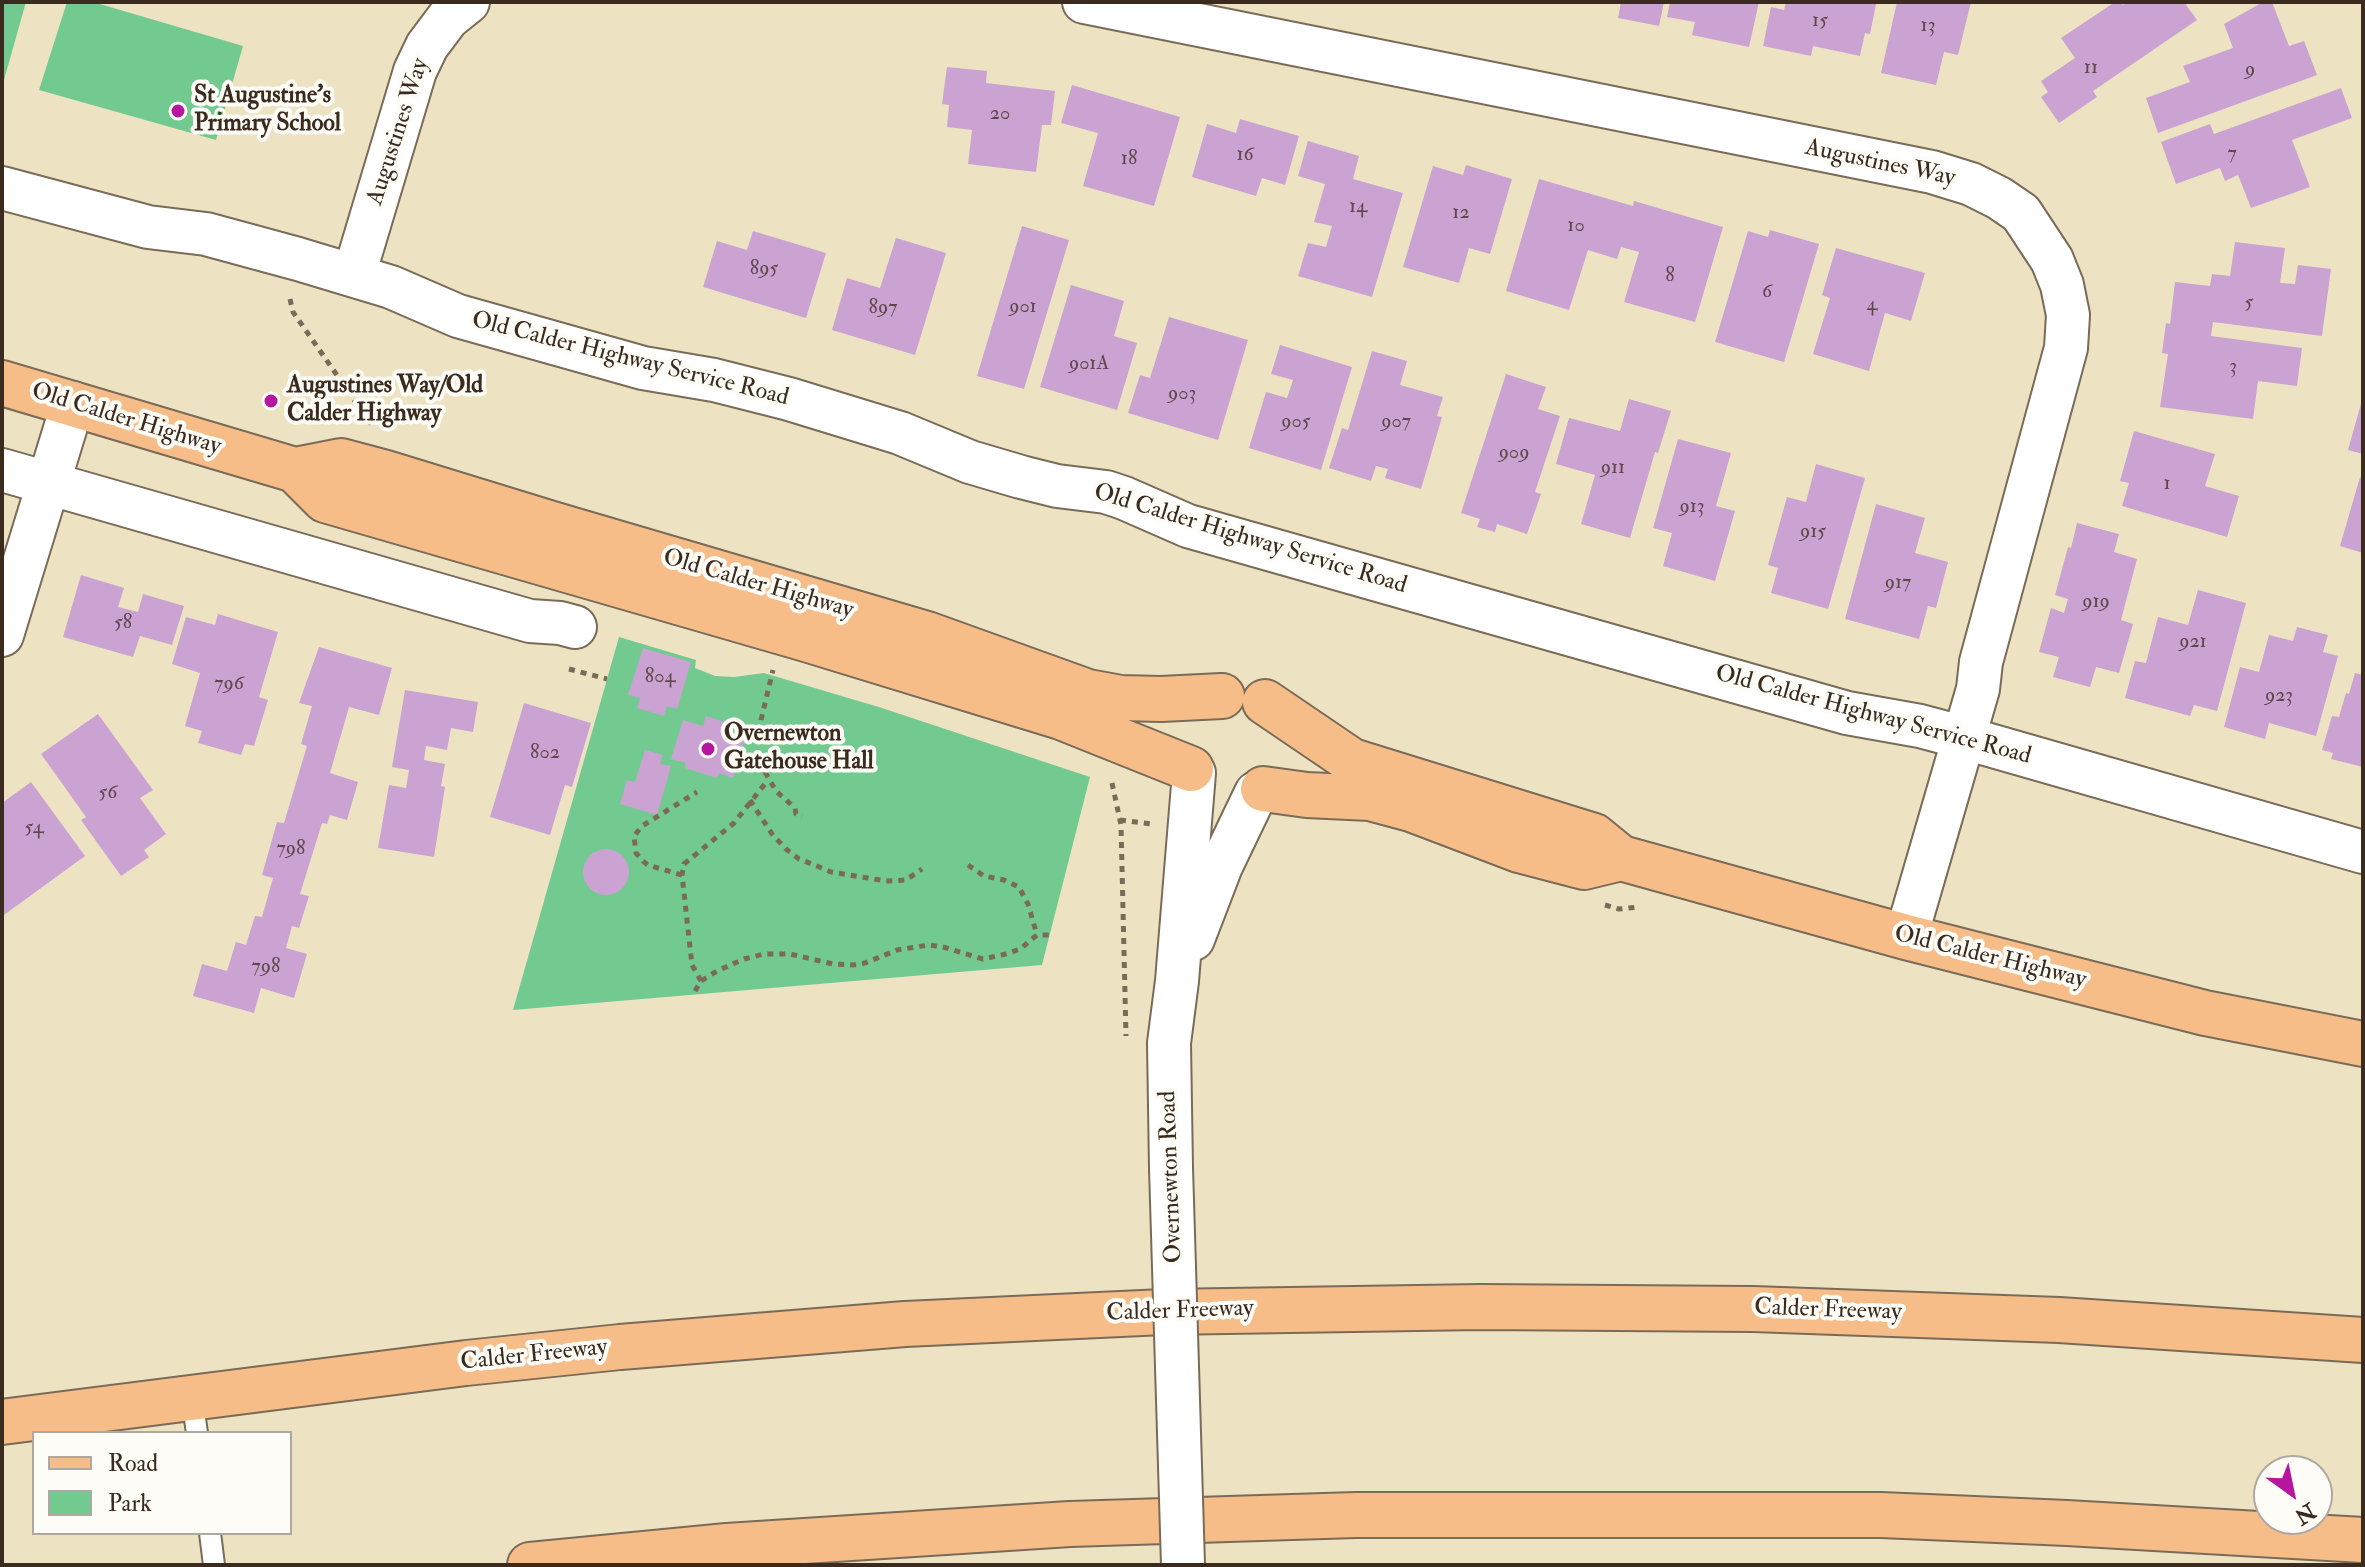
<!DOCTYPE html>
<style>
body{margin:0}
#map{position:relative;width:2365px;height:1567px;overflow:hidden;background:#ede3c3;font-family:"IM FELL Double Pica",serif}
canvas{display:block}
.frame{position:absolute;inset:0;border:4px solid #3b2a1e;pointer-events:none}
.legend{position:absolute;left:32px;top:1431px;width:260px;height:104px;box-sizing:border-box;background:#fdfcf7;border:2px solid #afa8a0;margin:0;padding:10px 14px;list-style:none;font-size:24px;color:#3b2a1e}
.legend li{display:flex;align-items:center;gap:16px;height:40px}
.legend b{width:40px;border:2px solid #afa8a0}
.north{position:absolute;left:2253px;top:1455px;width:80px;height:80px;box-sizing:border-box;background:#fdfcf7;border:2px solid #afa8a0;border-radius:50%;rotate:147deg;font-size:22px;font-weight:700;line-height:32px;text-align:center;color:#3b2a1e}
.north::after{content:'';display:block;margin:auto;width:28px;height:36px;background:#b5179e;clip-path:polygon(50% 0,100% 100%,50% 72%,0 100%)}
</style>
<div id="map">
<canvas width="2365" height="1567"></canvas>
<div class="frame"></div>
<ul class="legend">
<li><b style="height:10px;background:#f7bd88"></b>Road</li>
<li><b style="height:22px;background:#72ca90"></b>Park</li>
</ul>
<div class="north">N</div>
</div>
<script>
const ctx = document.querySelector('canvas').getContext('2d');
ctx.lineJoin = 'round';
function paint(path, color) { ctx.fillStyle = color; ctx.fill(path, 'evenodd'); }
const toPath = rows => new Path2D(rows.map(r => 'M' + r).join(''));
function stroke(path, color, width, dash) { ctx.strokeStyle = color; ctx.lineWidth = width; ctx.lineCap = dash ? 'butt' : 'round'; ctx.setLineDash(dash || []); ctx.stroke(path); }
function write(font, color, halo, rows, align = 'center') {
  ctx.font = font + ' "IM FELL Double Pica",serif'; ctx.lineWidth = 8; ctx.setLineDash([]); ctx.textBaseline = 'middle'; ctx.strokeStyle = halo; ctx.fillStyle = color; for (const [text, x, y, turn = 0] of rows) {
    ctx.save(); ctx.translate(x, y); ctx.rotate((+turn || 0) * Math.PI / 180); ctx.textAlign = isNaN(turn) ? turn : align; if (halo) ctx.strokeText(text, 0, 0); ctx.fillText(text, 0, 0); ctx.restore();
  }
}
const green = toPath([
 [2,2,26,2,2,87],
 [67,2,93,2,243,46,216,140,39,90],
 [619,637,696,660,695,668,715,676,734,677,764,673,882,708,1090,777,1042,965,513,1010]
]);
const building = toPath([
 [1621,2,1664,2,1659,26,1618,18],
 [1670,2,1759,2,1749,47,1692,35,1695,22,1667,17],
 [1786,2,1876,4,1870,34,1865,33,1860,56,1813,46,1811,56,1763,46,1771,7,1784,10],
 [1897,2,1971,2,1958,55,1944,52,1936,85,1881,73],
 [2115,2,2121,2,2123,5,2127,2,2184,2,2197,20,2093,91,2097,97,2059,123,2041,97,2048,92,2041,81,2075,58,2061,38],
 [2263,2,2272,2,2289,46,2304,41,2317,75,2158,133,2146,98,2190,82,2183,66,2233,48,2224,24],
 [947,67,987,71,986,83,1055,91,1051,125,1042,125,1036,172,968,164,972,130,947,127,949,105,942,104],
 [1072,85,1180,117,1154,206,1083,186,1098,133,1061,123],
 [2341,88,2352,118,2292,140,2310,187,2251,208,2238,175,2225,181,2220,168,2176,184,2161,142,2210,124,2214,134],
 [1240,119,1299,136,1285,185,1262,178,1256,196,1192,177,1207,124,1236,133],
 [1308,141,1359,156,1353,179,1403,193,1372,297,1298,276,1308,243,1326,247,1332,226,1314,222,1325,184,1298,176],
 [1466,165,1512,179,1490,254,1469,248,1459,283,1403,267,1433,166,1463,175],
 [1539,179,1633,206,1634,201,1723,227,1695,322,1624,302,1639,252,1621,247,1617,259,1588,250,1569,310,1506,291],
 [1022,226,1069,240,1024,389,977,376],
 [1770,230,1819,244,1784,362,1715,342,1748,231,1768,237],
 [753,231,826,253,806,318,703,287,717,241,747,250],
 [896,238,946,253,915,355,832,330,847,278,880,288],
 [2235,242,2285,248,2280,283,2295,284,2298,265,2331,269,2322,336,2213,322,2211,336,2302,348,2297,386,2258,381,2253,419,2160,407,2168,354,2162,353,2166,323,2170,324,2175,282,2210,286,2212,274,2230,276],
 [1836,248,1925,273,1911,321,1885,313,1869,371,1813,354,1830,298,1822,295],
 [1071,285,1124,301,1114,336,1137,343,1117,410,1040,387],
 [1169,317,1248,340,1218,440,1128,413,1140,375,1150,378],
 [1280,345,1352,367,1321,470,1249,448,1266,392,1287,398,1293,380,1271,374],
 [1372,351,1407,361,1400,385,1443,397,1437,416,1442,417,1421,489,1385,478,1388,469,1376,466,1371,481,1329,468,1342,428,1348,430],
 [1506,374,1546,387,1538,409,1560,416,1535,492,1541,494,1527,534,1497,524,1495,532,1477,527,1480,519,1461,513],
 [1629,399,1671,411,1658,453,1655,452,1630,538,1581,524,1595,475,1556,464,1569,418,1620,431],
 [2362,400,2363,400,2363,454,2348,450],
 [2134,431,2215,454,2205,486,2239,496,2227,537,2122,506,2129,483,2120,481],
 [1678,439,1731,453,1716,506,1735,511,1715,581,1663,566,1672,533,1653,528],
 [1816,464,1865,478,1828,609,1771,593,1778,568,1768,565,1787,497,1806,502],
 [2360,477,2363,478,2363,553,2340,546],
 [1876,504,1925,518,1915,553,1948,562,1936,608,1928,606,1919,639,1845,619],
 [2077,523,2119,534,2114,552,2137,559,2121,620,2133,624,2119,673,2096,667,2090,687,2053,677,2059,657,2039,652,2051,608,2064,613,2068,599,2055,595,2068,547,2071,548],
 [81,575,124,588,118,607,138,612,143,594,184,606,172,645,140,636,133,657,63,637],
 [2198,590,2246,603,2217,711,2194,705,2190,716,2125,698,2135,661,2146,663,2158,617,2188,625],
 [218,614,278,632,259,697,268,700,254,746,245,744,241,755,198,743,202,731,185,726,200,673,172,664,186,617,215,625],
 [2297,627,2328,635,2323,652,2338,656,2316,736,2269,723,2265,739,2224,727,2240,667,2259,672,2269,635,2293,641],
 [319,647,392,668,379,715,349,707,330,773,358,782,347,820,330,815,327,824,322,823,300,894,309,896,299,928,292,926,286,948,307,954,294,998,261,988,254,1013,193,996,202,964,227,971,236,942,246,945,255,916,262,917,273,878,262,875,277,822,284,823,307,746,301,744,312,706,299,703],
 [643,648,691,662,677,709,667,706,664,716,637,708,640,698,628,695],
 [2355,673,2363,675,2363,767,2331,759,2333,753,2322,750,2332,716,2339,717,2346,693,2349,694],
 [405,690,478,702,473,732,451,728,447,750,426,746,424,760,445,764,441,786,445,787,434,857,378,848,389,785,406,788,409,770,392,767],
 [524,703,591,723,572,787,565,785,550,835,490,817],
 [98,714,153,790,140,798,166,834,144,850,149,857,121,876,81,820,86,817,41,754],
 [706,716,728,723,725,732,745,738,733,778,719,773,717,778,685,768,686,763,671,759,683,720,703,726],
 [645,750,663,755,660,764,671,766,657,815,620,804,627,780,635,782],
 [31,782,85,856,4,915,2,912,2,803],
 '583 872a23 23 0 1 1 46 0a23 23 0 1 1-46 0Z'
]);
const path = toPath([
 [290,299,293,312,373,427],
 [569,669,607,679],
 [759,744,761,720,773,670],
 [765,772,776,791,795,808,796,814,802,817],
 [1112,783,1121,825,1126,1036],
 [750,800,772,834,786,849,799,859,817,866,831,872,886,881,906,880,922,869],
 [1120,820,1151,824],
 [968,865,984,876,1004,880,1019,887,1028,904,1037,935],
 [682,875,648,865,644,862,636,853,634,836,642,826,697,792],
 [1605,905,1619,909,1639,907],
 [701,981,692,965,682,875,684,864,734,823,768,780],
 [695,991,701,981,717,971,744,959,764,954,790,954,833,964,853,965,865,963,897,950,929,945,943,947,983,959,1006,954,1020,949,1037,935,1049,935]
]);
const service = toPath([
 [192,1398,197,1433],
 [210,1533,214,1565]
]);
const minor = toPath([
 [1084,2,1932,172,1971,184,1999,198,2021,213,2052,260,2062,285,2068,315,2066,348,1981,662,1978,689,1906,937],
 [2,188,148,227,206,234,298,259,391,287,458,316,643,368,714,380,789,399,900,433,970,462,1021,477,1057,486,1106,492,1124,498,1188,526,1847,713,1920,726,1965,738,2363,852],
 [354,275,415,71,427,46,448,18,468,2],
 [2,470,530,621,560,623,575,627],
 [2,635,73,403],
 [1193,939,1221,866,1256,793],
 [1171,1168,1169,1043,1177,981,1194,773]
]);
const primary = toPath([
 [2,383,295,470,325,500,806,639,1061,717,1191,769],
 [295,470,341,461,386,473,552,524,927,634,1088,692,1121,698,1161,699,1222,696],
 [1265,702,1352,761,1594,836,1621,858,1906,937,2205,1013,2363,1044],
 [1263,789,1307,795,1370,798,1411,809,1519,850,1584,867,1621,858]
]);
const motorway = toPath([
 [2,1422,466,1363,620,1347,905,1324,1164,1312,1480,1307,1753,1309,2059,1320,2363,1340],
 [530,1565,727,1546,1070,1524,1356,1515,1881,1515,2067,1523,2363,1540]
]);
const minorBridge = toPath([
 [1171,1168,1183,1565]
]);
const markers = [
 [178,111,8,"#b5179e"],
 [271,401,8,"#b5179e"],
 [708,749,8,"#b5179e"]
];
const numberNames = [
 ["15",1820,22],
 ["13",1928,27],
 ["11",2091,69],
 ["9",2250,71],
 ["20",1000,115],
 ["7",2232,155],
 ["16",1245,156],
 ["18",1129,160],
 ["14",1358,208],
 ["12",1461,214],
 ["10",1576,227],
 ["895",764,270],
 ["8",1670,277],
 ["6",1767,293],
 ["5",2249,304],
 ["4",1872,306],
 ["901",1023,308],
 ["897",883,309],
 ["901A",1089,365],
 ["3",2233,368],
 ["903",1182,395],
 ["905",1296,423],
 ["907",1396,423],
 ["909",1514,454],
 ["911",1613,469],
 ["1",2167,485],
 ["913",1692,508],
 ["915",1813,533],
 ["917",1898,584],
 ["919",2096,603],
 ["58",123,624],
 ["921",2193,643],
 ["804",660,678],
 ["796",229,685],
 ["923",2279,697],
 ["802",545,754],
 ["56",108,794],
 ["54",34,829],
 ["798",291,850],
 ["798",266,968]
];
const poiNames = [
 ["St Augustine's",194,97],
 ["Primary School",194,125],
 ["Augustines Way/Old",287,387],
 ["Calder Highway",287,415],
 ["Overnewton",724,735],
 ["Gatehouse Hall",724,763]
];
const streetNames = [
 ["Augustines Way",399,132,-72],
 ["Augustines Way",1880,164,12],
 ["Old Calder Highway Service Road",630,360,14],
 ["Old Calder Highway",126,420,17],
 ["Old Calder Highway Service Road",1250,540,17],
 ["Old Calder Highway",758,585,16],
 ["Old Calder Highway Service Road",1873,716,15],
 ["Old Calder Highway",1990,958,14],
 ["Overnewton Road",1172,1177,-92],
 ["Calder Freeway",1828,1311,2],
 ["Calder Freeway",1180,1312,-2],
 ["Calder Freeway",534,1356,-6]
];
paint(green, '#72ca90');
paint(building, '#caa3d3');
stroke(service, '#796b58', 24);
stroke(minor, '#796b58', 46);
stroke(primary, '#796b58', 48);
stroke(motorway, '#796b58', 48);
stroke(path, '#796b58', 5, [6, 6]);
stroke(service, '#fff', 20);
stroke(minor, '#fff', 42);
stroke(primary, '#f7bd88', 44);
stroke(motorway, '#f7bd88', 44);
stroke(minorBridge, '#796b58', 46, []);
stroke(minorBridge, '#fff', 42);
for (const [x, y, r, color] of markers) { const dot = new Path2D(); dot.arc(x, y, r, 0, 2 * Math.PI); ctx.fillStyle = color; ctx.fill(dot); stroke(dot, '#fdfcf7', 3); }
write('20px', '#5f484b', null, numberNames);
write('bold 24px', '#3b2a1e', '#fdfcf7', poiNames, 'left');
write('24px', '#3b2a1e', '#fdfcf7', streetNames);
</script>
